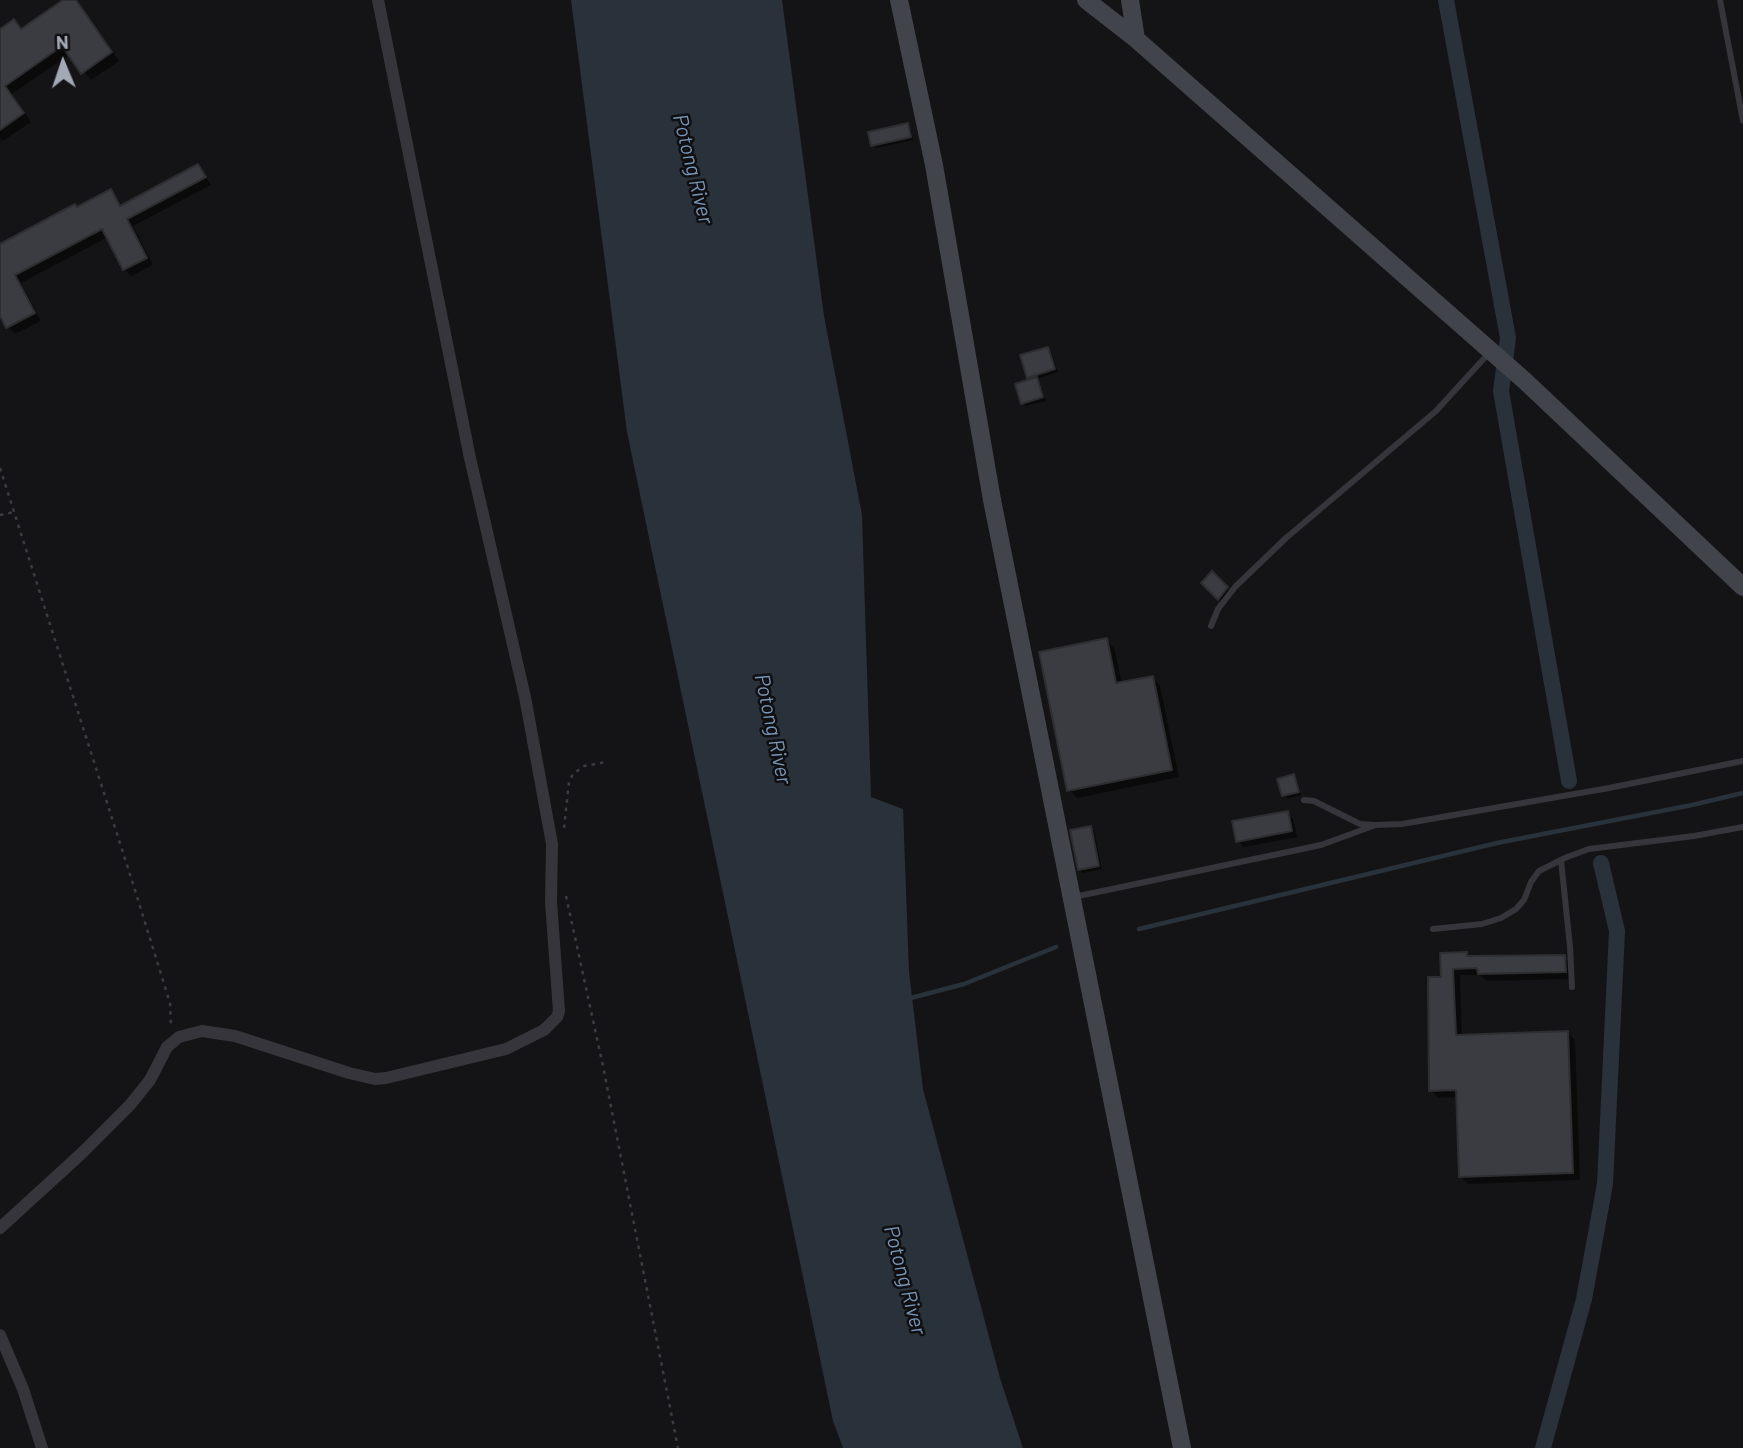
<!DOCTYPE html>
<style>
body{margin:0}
#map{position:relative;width:1743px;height:1448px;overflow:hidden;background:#141416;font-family:Barlow,sans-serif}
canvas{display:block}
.north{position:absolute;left:28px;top:28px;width:70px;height:70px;-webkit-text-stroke:5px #0f0f11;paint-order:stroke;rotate:358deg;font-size:19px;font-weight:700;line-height:28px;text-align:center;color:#a4a9b7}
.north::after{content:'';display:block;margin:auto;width:24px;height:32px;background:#a4a9b7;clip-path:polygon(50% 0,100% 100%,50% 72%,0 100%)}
</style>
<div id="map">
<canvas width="1743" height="1448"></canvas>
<div class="north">N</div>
</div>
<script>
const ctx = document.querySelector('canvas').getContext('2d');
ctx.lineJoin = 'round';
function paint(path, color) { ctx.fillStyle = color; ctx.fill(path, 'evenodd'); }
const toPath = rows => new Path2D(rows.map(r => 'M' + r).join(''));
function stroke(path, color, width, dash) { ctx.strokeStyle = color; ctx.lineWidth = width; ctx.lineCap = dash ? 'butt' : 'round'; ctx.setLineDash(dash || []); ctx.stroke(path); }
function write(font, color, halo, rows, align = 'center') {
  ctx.font = font + ' Barlow,sans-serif'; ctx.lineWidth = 5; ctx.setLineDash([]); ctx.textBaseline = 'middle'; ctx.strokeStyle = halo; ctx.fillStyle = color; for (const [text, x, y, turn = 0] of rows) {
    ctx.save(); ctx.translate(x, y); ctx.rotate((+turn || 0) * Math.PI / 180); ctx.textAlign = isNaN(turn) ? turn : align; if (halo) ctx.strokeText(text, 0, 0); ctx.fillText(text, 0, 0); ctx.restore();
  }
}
const water = toPath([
 [571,0,782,0,824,316,862,515,871,797,903,809,909,972,923,1089,1000,1378,1023,1448,843,1448,833,1421,627,432]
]);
const shadow = toPath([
 [66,0,75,0,79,4,119,61,91,80,70,54,12,94,31,122,3,141,0,138,0,31,22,30],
 [907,125,911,129,913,140,877,148,873,145],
 [198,166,211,185,133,226,153,265,131,276,124,269,108,237,21,283,41,321,15,334,8,327,0,312,0,246,111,191,122,206],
 [1048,349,1051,352,1058,372,1037,379,1040,383,1046,401,1026,406,1023,403,1033,380,1029,377],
 [1212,574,1230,592,1222,602,1203,583],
 [1106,640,1114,648,1122,684,1153,678,1160,686,1179,777,1077,798,1069,790],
 [1294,776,1297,780,1301,795,1287,799,1284,795],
 [1287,813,1293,819,1297,837,1244,847,1238,841],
 [1090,828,1094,831,1102,869,1083,873,1079,870],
 [1466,954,1471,958,1564,957,1571,964,1572,979,1487,981,1480,975,1460,975,1462,1037,1568,1033,1575,1040,1580,1180,1468,1184,1461,1177,1458,1097,1438,1098,1431,1090,1443,979]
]);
const stream = toPath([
 [1139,929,1497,843,1692,805,1743,793],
 [907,999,964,984,1056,947]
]);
const canal = toPath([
 [1446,0,1508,338,1501,391,1569,781],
 [1543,1448,1584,1299,1605,1184,1617,931,1601,863]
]);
const building = toPath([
 [63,0,76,0,112,52,81,74,62,46,5,86,24,113,0,130,0,29,14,19,21,29,63,0],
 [908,123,911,137,871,146,868,132,908,123],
 [198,164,206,177,127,219,147,258,123,270,102,229,15,275,35,313,6,328,0,316,0,244,75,204,77,207,111,189,120,206,198,164],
 [1048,347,1055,369,1027,378,1020,355,1048,347],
 [1037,377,1043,397,1021,404,1015,384,1037,377],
 [1212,571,1228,587,1218,600,1201,583,1212,571],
 [1107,638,1116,683,1153,676,1172,770,1067,791,1039,652,1107,638],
 [1294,774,1299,792,1282,796,1277,779,1294,774],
 [1288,811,1292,831,1236,842,1232,821,1288,811],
 [1091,826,1099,866,1078,870,1070,830,1091,826],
 [1467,952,1467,956,1565,955,1566,972,1478,974,1477,968,1453,969,1456,1035,1568,1031,1573,1173,1459,1177,1456,1090,1429,1091,1428,977,1441,977,1440,953,1467,952]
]);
const path = toPath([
 [0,468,134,887,170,1003,171,1025],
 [0,515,14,512],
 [564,828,569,782,573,774,584,766,606,762],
 [566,896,603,1066,678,1448]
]);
const lane = toPath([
 [1720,0,1743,121],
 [1211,626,1218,609,1235,587,1286,538,1436,411,1489,353],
 [1304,800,1314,801,1360,824,1375,825,1402,824,1609,788,1743,761],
 [1561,860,1570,947,1572,987],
 [1074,897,1321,845,1373,826],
 [1433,929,1482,924,1501,918,1516,909,1524,900,1531,882,1539,871,1567,857,1589,849,1694,836,1743,827]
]);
const street = toPath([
 [0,1228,82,1153,130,1105,150,1080,167,1047,179,1037,202,1031,235,1036,349,1073,375,1079,386,1078,506,1049,544,1030,557,1017,559,1011,551,902,552,844,525,697,470,458,378,0],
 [0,1335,23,1389,42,1448]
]);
const secondary = toPath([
 [899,0,934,165,992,500,1182,1448],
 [1086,0,1136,39,1525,381,1743,587],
 [1130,0,1136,39]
]);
const waterNames = [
 ["Potong River",693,169,76],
 ["Potong River",773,729,78],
 ["Potong River",905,1280,75]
];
paint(water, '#29313b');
paint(shadow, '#0007');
stroke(stream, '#29313b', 4.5);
stroke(canal, '#29313b', 16);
paint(building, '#3b3c41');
stroke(building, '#2e2e32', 2);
stroke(path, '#3b3c42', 2.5, [3.5, 5]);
stroke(lane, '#35353b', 6);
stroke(street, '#35353b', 12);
stroke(secondary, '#42444b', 18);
write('italic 21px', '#7894b5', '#0f0f11', waterNames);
</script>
